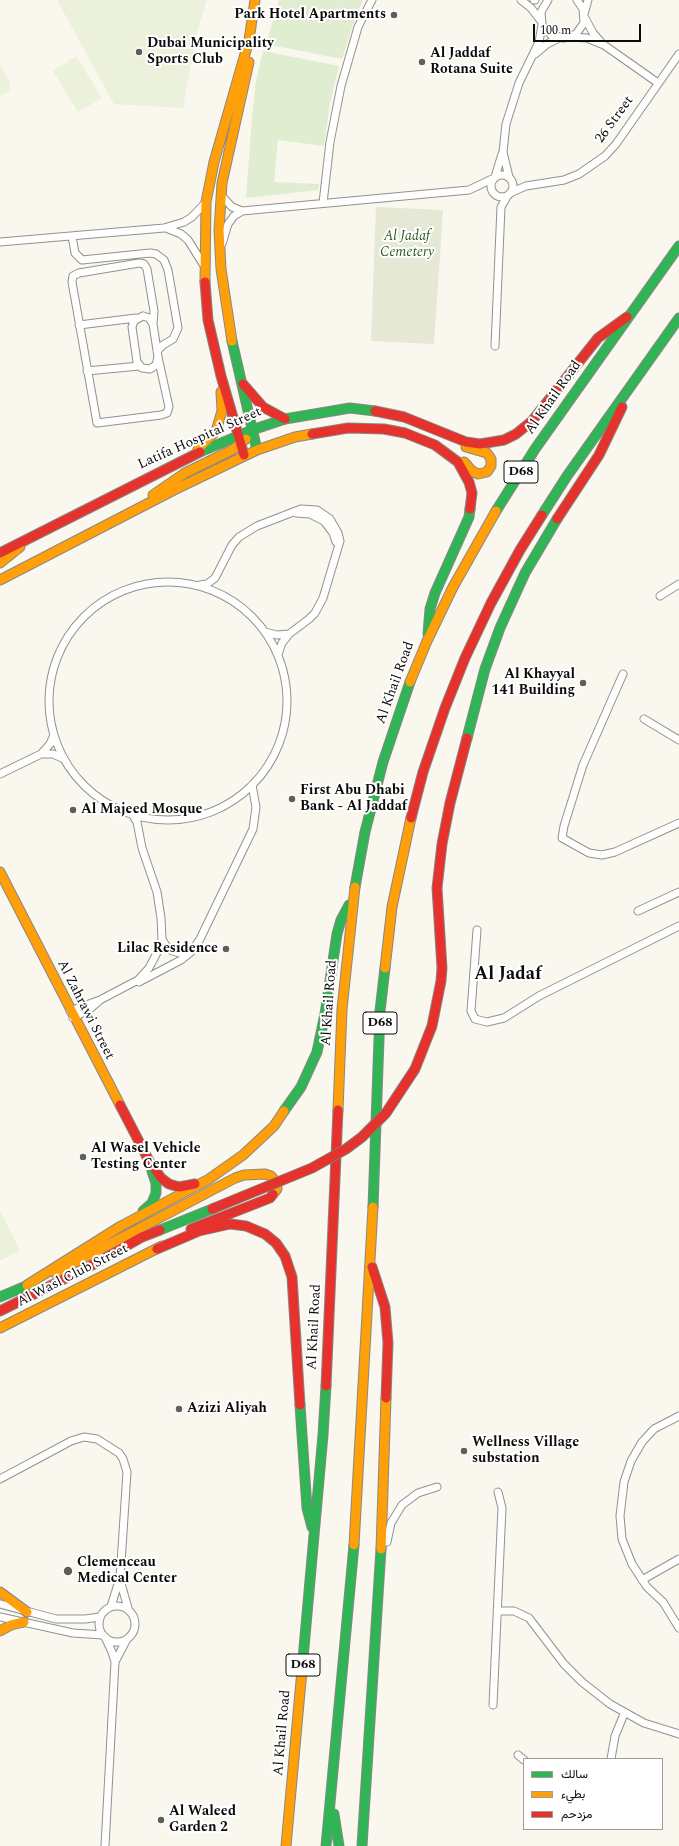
<!DOCTYPE html>
<meta charset="utf-8">
<style>
body{margin:0}
#map{position:relative;width:679px;height:1846px;overflow:hidden;background:#f9f7ee;font-family:Spectral,Vazirmatn,serif}
canvas{display:block}
.legend{position:absolute;left:523px;top:1758px;width:140px;height:72px;box-sizing:border-box;background:#fff;border:1px solid #9d9d9d;margin:0;padding:5px 7px;list-style:none;font-size:12px;color:#0b0b0b}
.legend li{display:flex;align-items:center;gap:8px;height:20px}
.legend b{width:20px;border:1px solid #9d9d9d}
.scale{position:absolute;left:533px;top:24px;width:108px;height:18px;box-sizing:border-box;border:2px solid #0b0b0b;border-top:0;padding-left:5px;font-size:12px;line-height:14px;white-space:nowrap;color:#0b0b0b;-webkit-text-stroke:3px #fff;paint-order:stroke}
</style>
<div id="map">
<canvas width="679" height="1846"></canvas>
<ul class="legend">
<li><b style="height:5px;background:#30b455"></b>سالك</li>
<li><b style="height:5px;background:#ff9f0a"></b>بطيء</li>
<li><b style="height:5px;background:#e5322d"></b>مزدحم</li>
</ul>
<div class="scale">100 m</div>
</div>
<script>
const ctx = document.querySelector('canvas').getContext('2d');
ctx.lineJoin = 'round';
function paint(path, color) { ctx.fillStyle = color; ctx.fill(path, 'evenodd'); }
const toPath = rows => new Path2D(rows.map(r => 'M' + r).join(''));
function stroke(path, color, width, dash) { ctx.strokeStyle = color; ctx.lineWidth = width; ctx.lineCap = dash ? 'butt' : 'round'; ctx.setLineDash(dash || []); ctx.stroke(path); }
function write(font, color, halo, rows, align = 'center') {
  ctx.font = font + ' Spectral,serif'; ctx.lineWidth = 4; ctx.setLineDash([]); ctx.textBaseline = 'middle'; ctx.strokeStyle = halo; ctx.fillStyle = color; for (const [text, x, y, turn = 0] of rows) {
    ctx.save(); ctx.translate(x, y); ctx.rotate((+turn || 0) * Math.PI / 180); ctx.textAlign = isNaN(turn) ? turn : align; if (halo) ctx.strokeText(text, 0, 0); ctx.fillText(text, 0, 0); ctx.restore();
  }
}
const green = toPath([
 [279,0,363,0,357,13,342,59,266,44],
 [263,51,339,66,330,103,324,146,278,140,274,182,319,184,318,190,246,198,252,117,256,81]
]);
const cemetery = toPath([
 [376,207,443,210,434,344,371,341]
]);
const pitch = toPath([
 [57,0,207,0,196,35,183,108,114,104],
 [76,56,102,98,78,112,53,71],
 [0,65,9,80,11,90,0,96],
 [0,1211,20,1250,0,1261]
]);
const street = toPath([
 [521,0,531,8,541,21],
 [534,0,535,0],
 [548,0,541,12,542,25,551,35,564,38,576,34,584,23,583,9,577,0],
 [584,14,588,0],
 [585,18,593,33,601,42],
 [571,37,587,38,604,45,658,83],
 [535,54,547,44,559,38],
 '491 186a11 11 0 1 1 22 0a11 11 0 1 1-22 0Z',
 [495,177,502,154],
 [509,177,503,152,506,124,519,83,539,42,542,25],
 [510,193,526,186,564,180,579,174,605,156,616,144,679,54],
 [221,195,232,207,242,211],
 [323,203,330,142,341,86,358,27,372,0],
 [166,228,181,234,188,240,203,264],
 [72,236,75,253,82,260,150,253,156,254,164,260,168,270,178,328,173,339,163,345,157,351],
 [0,242,164,228,184,222,192,217,206,202],
 [222,244,228,224,234,216,242,211,469,190,492,179],
 [143,316,149,318,153,324,158,357,156,365,150,369,142,368,137,362,132,327,134,321,143,316],
 [153,324,154,311,147,269,144,264,139,263,79,273,73,276,72,282,97,423,161,415,167,413,169,407,158,357],
 [79,325,136,318],
 [495,346,501,207,508,195],
 [87,371,139,366],
 [296,513,310,514,324,521,333,533,336,542],
 '49 701a119 119 0 1 1 238 0a119 119 0 1 1-238 0Z',
 [200,585,207,584,215,578,232,545,239,537,257,526,301,509,317,510,330,519,338,533,340,541,323,598,315,613,309,619,289,634,282,643,278,654],
 [660,596,679,584],
 [265,632,277,635,289,634],
 [623,674,583,765,564,826,562,838,589,853,602,855,615,852,679,823],
 [644,719,679,740],
 [41,754,53,754,64,759],
 [0,774,41,754,50,744,54,735],
 [638,911,679,892],
 [477,930,471,1011,475,1019,487,1022,504,1018,539,996,679,926],
 [162,939,166,946,172,951,180,953,191,951],
 [139,982,181,960,192,951,200,939,253,829,256,807,252,785],
 [70,1011,100,1000,138,980,149,968,160,947,162,939,161,918,157,892,142,848,137,822,132,814],
 [73,1018,90,1009,99,1001],
 [679,1416,654,1429,642,1442,631,1461,624,1482,620,1516,622,1539,632,1564,647,1587,663,1602,679,1628],
 [0,1479,71,1441,84,1437,97,1439,119,1453,123,1459,127,1472,120,1578,111,1606],
 [387,1542,391,1523,402,1505,418,1493,437,1487],
 [120,1580,128,1608],
 [642,1580,679,1559],
 [0,1604,56,1619,85,1619,100,1617],
 '99 1624a18 18 0 1 1 36 0a18 18 0 1 1-36 0Z',
 [497,1611,514,1611,529,1618,564,1664,582,1682,610,1704,644,1723,679,1734],
 [0,1617,73,1633,103,1635],
 [105,1637,112,1652,115,1662,105,1846],
 [115,1662,127,1639],
 [493,1705,502,1508,498,1492],
 [518,1755,524,1760],
 [611,1759,615,1736,624,1714]
]);
const fast = toPath([
 [232,341,257,450],
 [200,452,252,430,285,419,350,408,375,411],
 [496,511,535,449,679,246],
 [542,515,567,476,679,318],
 [428,634,430,609,435,593,469,517,470,509],
 [467,738,485,669,500,628,525,573,557,519],
 [355,887,365,832,383,762,410,682],
 [284,1111,301,1087,317,1052,325,1014,337,934,341,920,349,905],
 [373,1207,380,1011,385,968],
 [143,1211,152,1203,156,1193,156,1183,152,1171],
 [160,1230,212,1209],
 [0,1297,33,1283],
 [300,1405,307,1508,312,1527],
 [302,1670,323,1435,326,1386],
 [334,1814,339,1846],
 [326,1846,354,1545],
 [362,1846,381,1549]
]);
const slow = toPath([
 [205,282,206,202,214,162,249,40,255,0],
 [232,341,221,269,219,230,222,183,249,62],
 [198,449,216,431,222,411,221,392],
 [464,462,472,471,478,474,487,472,491,466,491,459,487,453,466,447],
 [153,495,185,473,232,450,246,439],
 [0,563,20,547],
 [0,580,174,490,257,450,295,437,312,434],
 [410,682,427,641,453,587,496,511],
 [0,872,120,1105],
 [385,968,392,907,411,818],
 [338,1110,342,1009,355,887],
 [55,1273,235,1178,244,1175,265,1174,271,1176,276,1182,277,1189,273,1194],
 [27,1285,121,1226,209,1179,243,1155,274,1126,284,1111],
 [0,1328,162,1246],
 [354,1545,373,1207],
 [381,1549,386,1398],
 [0,1592,27,1612],
 [0,1631,11,1625,24,1622],
 [286,1846,302,1670]
]);
const jam = toPath([
 [205,282,208,320,221,376,244,455],
 [243,384,263,407,285,419],
 [375,411,404,417,466,442,480,444,504,440,516,434,532,421,598,338,627,317],
 [312,434,348,428,384,429,405,433,435,445,458,462,469,482,472,493,470,509],
 [557,519,599,455,622,407],
 [0,553,200,452],
 [411,818,423,772,445,708,465,658,491,603,520,550,542,515],
 [415,1069,432,1026,441,981,442,968,437,888,442,844,450,803,467,738],
 [120,1105,148,1159,161,1178,169,1184,179,1187,195,1184],
 [191,1229,270,1198,273,1194],
 [157,1249,199,1231,230,1224,246,1226,265,1234,276,1243,285,1256,292,1277,300,1405],
 [372,1267,385,1307,388,1343,386,1398],
 [0,1311,98,1262,142,1237,160,1230],
 [326,1386,338,1110]
]);
const jamBridge = toPath([
 [212,1209,312,1168,346,1149,362,1137,386,1113,415,1069]
]);
const markers = [
 [394,15,4,"#5e5e5a"],
 [139,52,4,"#5e5e5a"],
 [422,62,4,"#5e5e5a"],
 [583,683,4,"#5e5e5a"],
 [292,799,4,"#5e5e5a"],
 [73,810,4,"#5e5e5a"],
 [226,949,4,"#5e5e5a"],
 [83,1157,4,"#5e5e5a"],
 [179,1409,4,"#5e5e5a"],
 [464,1451,4,"#5e5e5a"],
 [68,1571,5,"#5e5e5a"],
 [161,1820,4,"#5e5e5a"]
];
const shields = [
 [521,472,34],
 [380,1023,34],
 [303,1665,34]
];
const shieldNames = [
 ["D68",521,472],
 ["D68",380,1023],
 ["D68",303,1665]
];
const poiNames = [
 ["Park Hotel Apartments",386,15,"right"],
 ["Dubai Municipality",147,44],
 ["Sports Club",147,60],
 ["Al Jaddaf",430,54],
 ["Rotana Suite",430,70],
 ["Al Khayyal",575,675,"right"],
 ["141 Building",575,691,"right"],
 ["First Abu Dhabi",300,791],
 ["Bank - Al Jaddaf",300,807],
 ["Al Majeed Mosque",81,810],
 ["Lilac Residence",218,949,"right"],
 ["Al Wasel Vehicle",91,1149],
 ["Testing Center",91,1165],
 ["Azizi Aliyah",187,1409],
 ["Wellness Village",472,1443],
 ["substation",472,1459],
 ["Clemenceau",77,1563],
 ["Medical Center",77,1579],
 ["Al Waleed",169,1812],
 ["Garden 2",169,1828]
];
const streetNames = [
 ["26 Street",615,120,-54],
 ["Al Khail Road",554,398,-55],
 ["Latifa Hospital Street",200,439,-24],
 ["Al Khail Road",396,683,-70],
 ["Al Khail Road",330,1003,-86],
 ["Al Zahrawi Street",85,1010,63],
 ["Al Wasl Club Street",73,1276,-27],
 ["Al Khail Road",315,1327,-87],
 ["Al Khail Road",283,1733,-85]
];
const parkNames = [
 ["Al Jadaf",407,237],
 ["Cemetery",407,253]
];
const districtNames = [
 ["Al Jadaf",508,975]
];
paint(green, '#e1edd0');
paint(cemetery, '#e4e8d4');
paint(pitch, '#ebf1da');
stroke(street, '#92918d', 9);
stroke(fast, '#898884', 11);
stroke(slow, '#898884', 11);
stroke(jam, '#898884', 11);
stroke(street, '#fefefc', 7);
stroke(fast, '#30b455', 9);
stroke(slow, '#ff9f0a', 9);
stroke(jam, '#e5322d', 9);
stroke(jamBridge, '#7f7f7a', 11, []);
stroke(jamBridge, '#e5322d', 9);
for (const [x, y, r, color] of markers) { const dot = new Path2D(); dot.arc(x, y, r, 0, 2 * Math.PI); ctx.fillStyle = color; ctx.fill(dot); stroke(dot, '#fff', 1.5); }
for (const [x, y, w] of shields) { const box = new Path2D(); box.roundRect(x - w / 2, y - 11, w, 22, 3); ctx.fillStyle = '#fff'; ctx.fill(box); stroke(box, '#0b0b0b', 1); }
write('bold 13px', '#0b0b0b', null, shieldNames);
write('bold 14px', '#0b0b0b', '#fff', poiNames, 'left');
write('14px', '#0b0b0b', '#fff', streetNames);
write('italic 14px', '#2d5c22', '#fff', parkNames);
write('bold 18px', '#0b0b0b', '#fff', districtNames);
</script>
